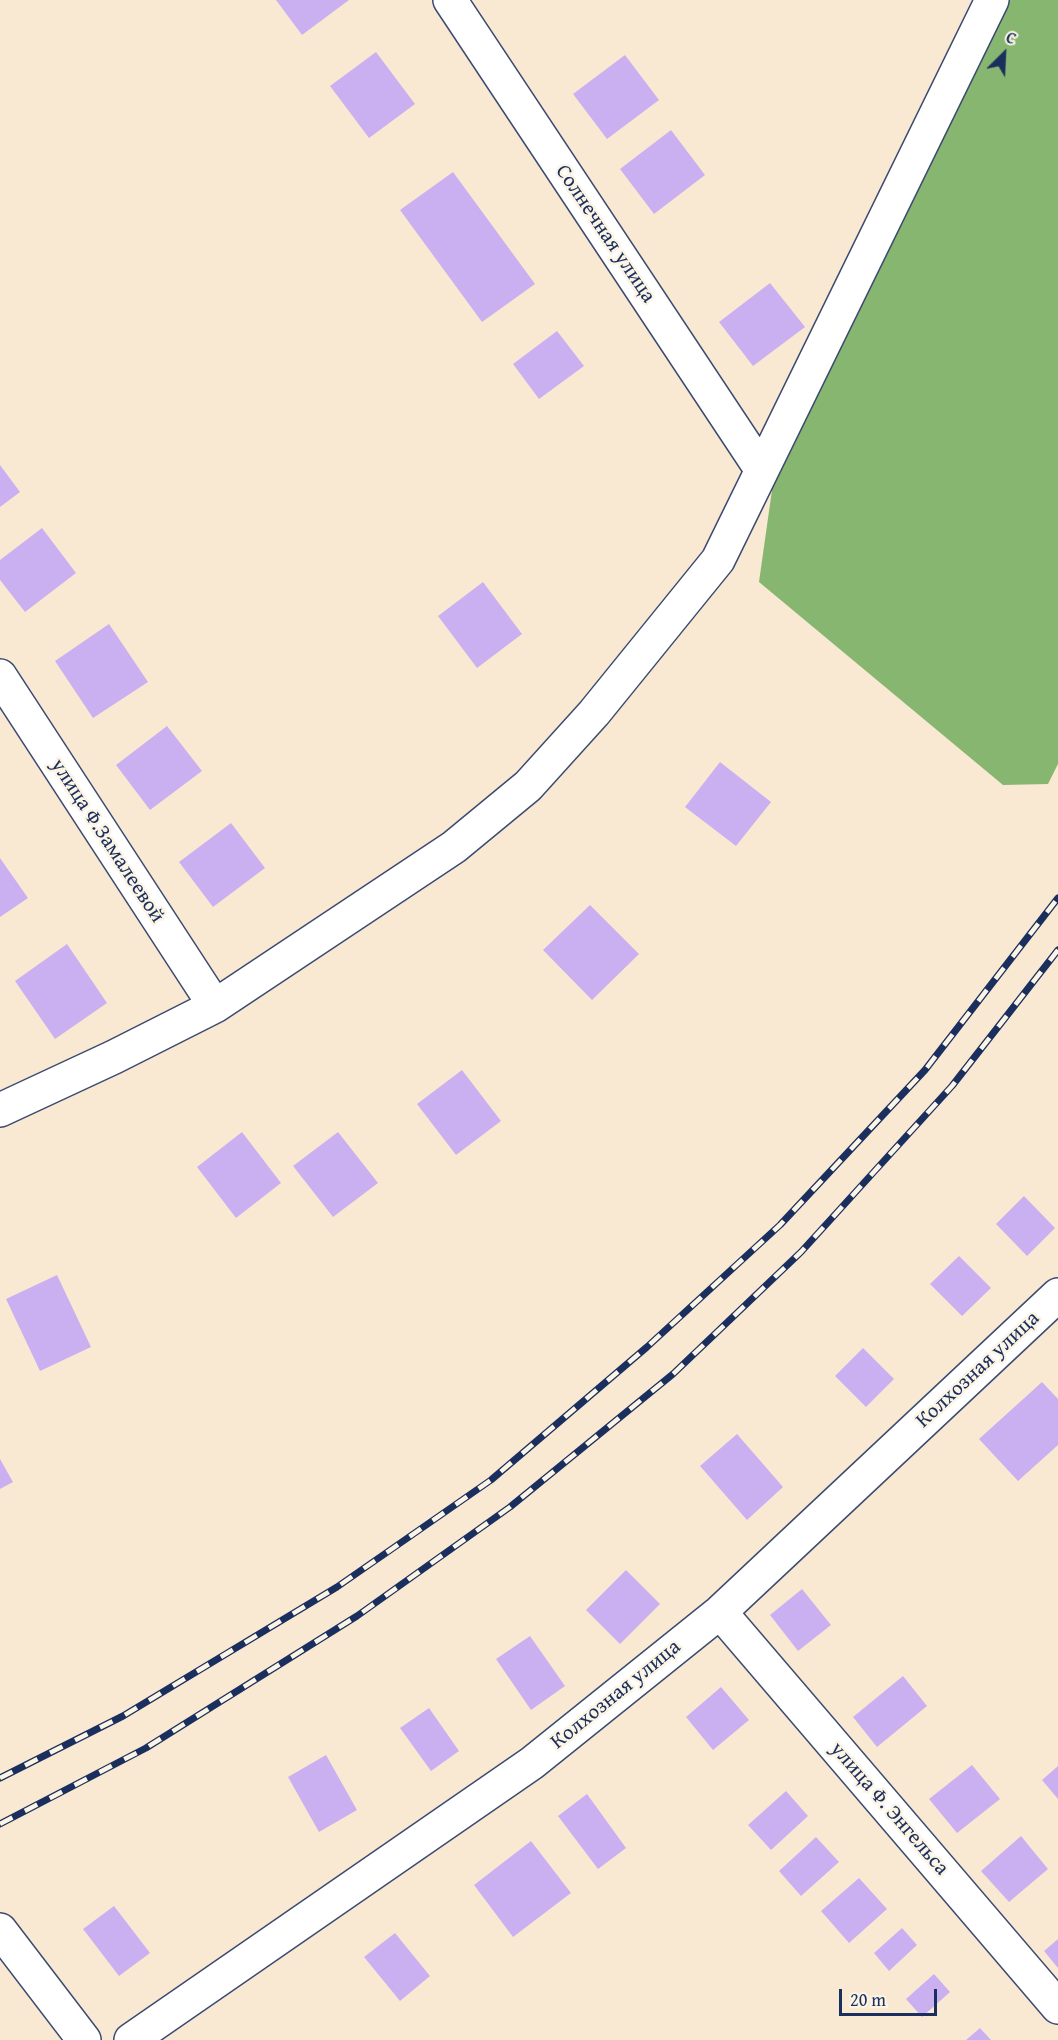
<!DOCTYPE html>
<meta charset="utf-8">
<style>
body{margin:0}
#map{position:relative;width:1058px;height:2040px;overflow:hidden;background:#f9e9d3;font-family:"Gentium Book Plus",serif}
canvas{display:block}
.north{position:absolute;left:974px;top:24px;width:60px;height:60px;-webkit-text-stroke:4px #fcf5e5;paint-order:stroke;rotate:24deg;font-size:16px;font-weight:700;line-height:24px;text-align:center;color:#1b2f5e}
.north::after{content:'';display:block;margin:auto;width:21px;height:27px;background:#1b2f5e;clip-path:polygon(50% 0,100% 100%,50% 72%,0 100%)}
.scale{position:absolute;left:839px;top:1989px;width:98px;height:27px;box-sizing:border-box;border:3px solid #1b2f5e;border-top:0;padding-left:8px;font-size:18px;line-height:21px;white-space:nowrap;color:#1b2f5e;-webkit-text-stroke:4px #fcf5e5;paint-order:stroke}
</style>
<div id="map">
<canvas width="1058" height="2040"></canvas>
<div class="north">С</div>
<div class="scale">20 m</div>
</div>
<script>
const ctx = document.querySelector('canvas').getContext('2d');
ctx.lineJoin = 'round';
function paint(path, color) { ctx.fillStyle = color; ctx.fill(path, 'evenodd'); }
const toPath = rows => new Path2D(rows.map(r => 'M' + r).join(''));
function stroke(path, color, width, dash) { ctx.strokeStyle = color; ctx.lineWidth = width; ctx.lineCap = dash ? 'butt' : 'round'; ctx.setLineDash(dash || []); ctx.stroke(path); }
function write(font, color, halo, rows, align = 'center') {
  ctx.font = font + ' "Gentium Book Plus",serif'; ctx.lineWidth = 5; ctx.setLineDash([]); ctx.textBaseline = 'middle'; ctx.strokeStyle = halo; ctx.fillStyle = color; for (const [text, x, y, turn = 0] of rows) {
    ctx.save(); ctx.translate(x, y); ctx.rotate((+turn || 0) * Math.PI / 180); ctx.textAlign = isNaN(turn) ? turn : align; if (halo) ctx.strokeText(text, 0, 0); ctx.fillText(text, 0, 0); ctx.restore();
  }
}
const forest = toPath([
 [1007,0,1058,0,1058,764,1048,784,1003,785,759,582,774,476]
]);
const building = toPath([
 [276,0,349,0,302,35],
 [376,52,415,104,369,138,330,86],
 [625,55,659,100,607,139,573,94],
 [671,130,705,175,654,214,620,169],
 [453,172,535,284,482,322,400,210],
 [770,283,805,327,753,366,719,322],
 [557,331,584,366,539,399,513,364],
 [0,465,20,492,0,507],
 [42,528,76,573,25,612,0,580,0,560],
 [483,582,522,634,477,668,438,616],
 [109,624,148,682,93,718,55,661],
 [167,726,202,771,150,810,116,765],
 [720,762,771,802,736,846,685,807],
 [231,823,265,868,213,907,179,862],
 [0,858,28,898,0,917],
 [590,905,639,954,592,1000,543,950],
 [67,944,107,1003,55,1039,15,981],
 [462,1070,501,1121,456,1155,417,1104],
 [242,1132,281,1183,236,1218,197,1167],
 [338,1132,378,1183,333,1217,293,1166],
 [1024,1196,1055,1228,1027,1256,996,1224],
 [959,1256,991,1288,962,1316,930,1284],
 [57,1275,91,1347,40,1371,6,1299],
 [863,1348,894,1379,866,1407,835,1376],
 [1042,1382,1058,1399,1058,1445,1018,1481,979,1439],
 [737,1434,783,1487,747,1520,700,1466],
 [0,1459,13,1482,0,1489],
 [626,1570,660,1604,620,1644,586,1610],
 [802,1589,831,1625,798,1651,770,1615],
 [530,1636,565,1686,531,1710,496,1659],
 [903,1676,927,1706,877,1747,853,1717],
 [721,1687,749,1720,713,1750,686,1717],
 [429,1708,459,1751,431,1771,400,1728],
 [326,1755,357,1810,319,1832,288,1777],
 [972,1765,1000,1799,957,1833,929,1799],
 [1058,1766,1058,1799,1042,1780],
 [786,1791,808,1816,771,1850,748,1825],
 [587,1794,626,1848,598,1869,558,1816],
 [1021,1836,1048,1869,1009,1902,981,1871],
 [816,1837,839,1862,801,1896,779,1871],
 [531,1841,571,1893,513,1937,474,1885],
 [859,1878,887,1909,849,1943,821,1911],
 [114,1906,150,1953,119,1976,83,1929],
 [902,1928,917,1945,889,1971,874,1953],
 [395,1933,430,1976,400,2001,364,1957],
 [1058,1939,1058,1968,1044,1951],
 [934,1974,950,1992,922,2017,906,1999],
 [980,2028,991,2040,966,2040]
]);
const street = toPath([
 [450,0,761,469],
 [0,676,215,1006],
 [0,1110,114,1057,215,1006,454,847,528,786,594,713,718,560,992,0],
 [720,1612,1058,2007],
 [0,1930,84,2040],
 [131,2040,532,1763,720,1612,1058,1295]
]);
const rail = toPath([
 [0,1778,123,1716,337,1587,491,1480,647,1347,780,1225,925,1070,1058,898],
 [0,1824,146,1748,357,1616,510,1507,673,1374,801,1252,952,1086,1058,950]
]);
const streetNames = [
 ["Солнечная улица",605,234,56],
 ["улица Ф.Замалеевой",107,841,57],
 ["Колхозная улица",978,1370,-43],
 ["Колхозная улица",616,1695,-39],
 ["улица Ф. Энгельса",889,1809,49]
];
paint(forest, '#86b670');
paint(building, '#cbb0f1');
stroke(street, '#3c4b70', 36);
stroke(street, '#fff', 33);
stroke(rail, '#1b2f5e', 7);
stroke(rail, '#fcf5e5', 4.5, [14]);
write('21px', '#1b2f5e', '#fcf5e5', streetNames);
</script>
